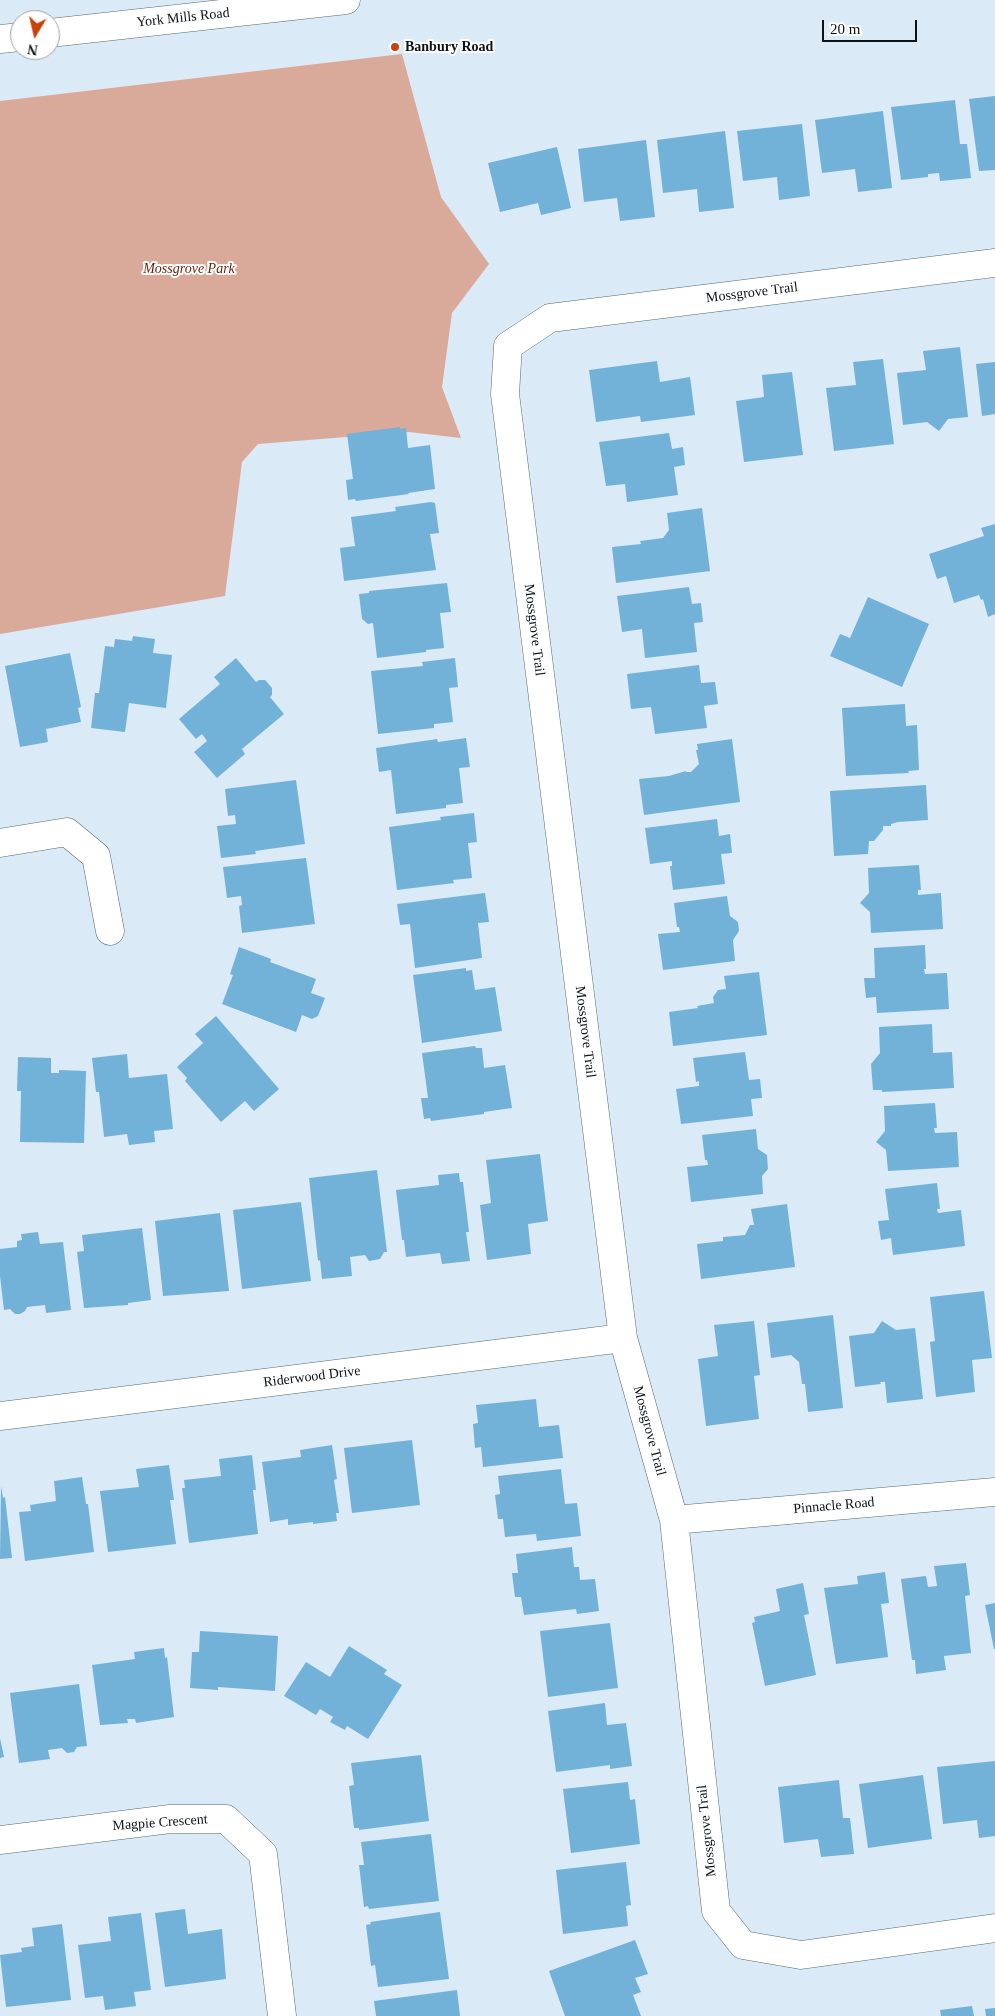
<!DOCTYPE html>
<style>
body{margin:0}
#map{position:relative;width:995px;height:2016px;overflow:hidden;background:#daebf7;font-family:Georgia,serif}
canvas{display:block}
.north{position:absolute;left:10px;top:10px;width:50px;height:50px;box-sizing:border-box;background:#fff;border:1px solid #9ea0a2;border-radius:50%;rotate:189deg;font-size:14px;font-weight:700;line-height:20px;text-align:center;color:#0c1216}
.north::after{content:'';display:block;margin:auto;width:18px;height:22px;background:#c9420d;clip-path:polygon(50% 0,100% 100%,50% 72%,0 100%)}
.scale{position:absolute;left:822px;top:20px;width:95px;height:22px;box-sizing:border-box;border:2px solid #0c1216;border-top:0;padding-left:6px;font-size:15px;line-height:18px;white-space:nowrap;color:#0c1216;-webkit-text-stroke:4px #fff;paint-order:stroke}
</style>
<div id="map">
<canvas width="995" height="2016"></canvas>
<div class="north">N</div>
<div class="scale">20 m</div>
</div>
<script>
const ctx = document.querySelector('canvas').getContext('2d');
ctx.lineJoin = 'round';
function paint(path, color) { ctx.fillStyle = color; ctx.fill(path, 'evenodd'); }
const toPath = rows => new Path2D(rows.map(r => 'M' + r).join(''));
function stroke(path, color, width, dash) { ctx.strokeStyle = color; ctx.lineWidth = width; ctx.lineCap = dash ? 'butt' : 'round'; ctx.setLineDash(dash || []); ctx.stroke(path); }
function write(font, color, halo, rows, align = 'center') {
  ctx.font = font + ' Georgia,serif'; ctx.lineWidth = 4; ctx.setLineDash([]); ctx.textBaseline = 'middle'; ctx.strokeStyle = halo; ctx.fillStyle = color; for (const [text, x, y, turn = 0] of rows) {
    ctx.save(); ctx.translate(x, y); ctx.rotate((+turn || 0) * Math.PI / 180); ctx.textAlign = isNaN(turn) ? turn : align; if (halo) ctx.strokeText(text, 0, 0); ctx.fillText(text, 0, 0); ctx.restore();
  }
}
const green = toPath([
 [402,54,441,197,489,264,452,313,442,387,461,438,409,432,258,444,242,462,225,596,0,634,0,101]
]);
const building = toPath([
 [995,96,995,170,979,171,969,99],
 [955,100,960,144,967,144,971,178,940,181,939,173,928,174,928,177,901,180,891,107],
 [883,111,892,188,858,192,855,169,822,173,815,120],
 [802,124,810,196,779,200,777,177,743,181,737,131],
 [725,131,734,208,699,212,697,189,663,193,657,140],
 [646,140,655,217,620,221,617,198,584,202,578,149],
 [557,147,571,208,541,215,538,203,500,212,488,163],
 [960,347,968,417,948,419,939,431,927,422,903,425,897,373,926,370,923,351],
 [883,359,894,444,834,451,826,388,856,385,853,362],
 [657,361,660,382,690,377,695,415,641,422,640,416,596,422,589,370],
 [995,362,995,414,982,416,976,364],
 [792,372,803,455,744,462,736,401,764,397,762,375],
 [400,427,400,429,406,428,408,448,430,445,435,489,408,493,409,494,356,501,355,499,348,500,346,480,353,479,347,434],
 [669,433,672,449,683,447,685,465,674,467,678,495,627,502,625,484,606,486,599,442],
 [431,502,435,503,439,533,430,534,436,570,344,581,340,548,355,546,351,517,396,511,395,507],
 [702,508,710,571,616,583,612,547,641,544,640,541,663,538,669,530,667,513],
 [995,524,995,614,988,617,983,599,981,600,979,595,954,603,946,576,937,579,929,554,984,536,981,528],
 [447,583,451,612,440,613,444,648,426,650,426,652,377,658,373,623,368,624,362,619,359,594,369,593,369,591],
 [689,587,692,604,701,603,703,622,694,623,697,652,645,658,642,629,622,632,617,596],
 [868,597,929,624,902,687,830,656,840,634,850,638],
 [133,636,155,639,153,653,172,655,166,708,129,703,125,732,91,728,95,693,99,693,105,646,114,647,115,639,132,641],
 [70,653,81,707,78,708,81,722,46,729,48,742,20,747,5,666],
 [236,658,256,682,259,680,265,680,272,688,272,695,270,697,284,714,242,749,245,754,217,778,194,752,207,741,202,734,196,739,179,719,220,684,214,677],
 [455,658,458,687,449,688,453,722,434,724,434,728,378,734,371,671,423,666,422,662],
 [699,665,701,683,715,682,718,704,704,706,707,728,655,734,651,707,631,709,627,674],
 [905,704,906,726,917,725,919,770,908,771,909,773,846,776,842,708],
 [466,738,470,767,459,768,463,803,446,805,446,808,396,814,391,770,379,772,376,748,437,739,438,742],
 [732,739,740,802,644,815,639,779,669,776,686,771,686,772,691,772,699,764,696,750,698,750,697,744],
 [296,780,305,844,255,851,256,854,221,858,217,826,236,824,235,815,228,816,225,789],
 [926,785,928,820,898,822,891,824,891,826,883,826,883,830,874,841,869,841,868,854,834,856,830,791],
 [474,813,477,842,468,843,472,878,453,880,454,883,397,890,389,827,441,820,440,817],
 [717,819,719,836,730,834,732,853,721,854,725,884,673,890,670,866,672,866,672,861,650,864,645,828],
 [306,858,315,924,242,933,239,906,242,905,241,896,227,898,223,867],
 [919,865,921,890,918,890,918,895,941,893,943,929,871,933,870,912,860,903,869,893,868,868],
 [485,893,489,922,478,923,482,958,415,968,410,924,400,925,397,904],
 [727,896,730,916,738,922,739,931,733,940,735,961,663,970,658,934,680,932,679,927,677,927,674,903],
 [925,945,926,969,924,969,925,974,947,973,949,1009,877,1013,876,997,866,998,864,978,875,978,874,948],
 [239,947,271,959,270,962,316,979,311,993,325,998,318,1016,312,1019,302,1015,296,1032,222,1004,233,975,230,974],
 [466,968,466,971,472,970,475,990,495,987,502,1031,422,1043,413,975],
 [759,972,767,1035,673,1046,669,1012,698,1008,697,1006,714,1003,713,997,718,990,726,989,724,976],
 [216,1016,279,1089,254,1111,245,1101,221,1122,185,1081,187,1078,177,1067,203,1043,195,1034],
 [932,1024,933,1053,952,1052,954,1088,882,1092,882,1090,873,1090,871,1064,880,1053,879,1027],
 [475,1046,476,1048,482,1048,484,1068,505,1065,512,1108,484,1112,484,1114,431,1121,430,1118,424,1119,421,1098,428,1098,422,1053],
 [745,1052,749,1080,760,1079,762,1098,751,1099,753,1116,681,1124,676,1089,699,1086,699,1081,696,1082,693,1058],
 [127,1054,129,1078,167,1074,173,1129,154,1131,155,1142,129,1145,127,1134,104,1137,99,1092,96,1092,92,1058],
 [18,1057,51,1058,51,1073,59,1073,59,1070,86,1071,84,1143,20,1142,21,1091,17,1091],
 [935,1103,937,1128,934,1128,935,1133,957,1132,959,1167,888,1171,886,1150,876,1142,885,1131,884,1106],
 [756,1129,758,1149,767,1155,768,1169,762,1176,763,1194,691,1202,687,1167,708,1165,707,1160,705,1160,702,1135],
 [540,1154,548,1221,528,1224,531,1254,487,1260,480,1205,491,1203,486,1160],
 [377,1170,387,1252,384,1252,380,1259,369,1261,365,1255,350,1257,352,1276,322,1279,320,1260,318,1261,309,1178],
 [459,1173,460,1182,463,1182,469,1232,466,1232,470,1261,442,1264,440,1253,406,1257,404,1240,402,1240,396,1190,439,1185,438,1175],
 [937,1183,940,1209,937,1209,938,1213,961,1210,965,1246,893,1255,891,1238,881,1240,878,1221,889,1220,885,1189],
 [301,1202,311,1281,242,1289,233,1210],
 [787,1204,795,1267,701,1279,697,1244,723,1241,723,1237,745,1235,750,1225,754,1225,751,1209],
 [220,1213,229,1291,163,1296,155,1221],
 [142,1228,151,1300,128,1303,128,1305,84,1308,77,1252,84,1251,82,1235],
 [38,1232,40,1244,63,1242,71,1310,46,1313,45,1305,27,1307,25,1311,20,1314,15,1314,10,1309,4,1310,0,1276,0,1249,17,1247,17,1241,22,1240,21,1234],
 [984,1291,992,1358,972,1360,975,1392,936,1397,930,1342,935,1341,930,1297],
 [833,1315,843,1408,808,1412,805,1384,802,1384,799,1362,791,1355,771,1358,767,1323],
 [754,1321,760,1375,754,1376,759,1419,706,1426,698,1359,718,1356,714,1325],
 [882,1321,896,1330,915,1328,923,1399,887,1403,885,1382,880,1382,881,1384,855,1387,849,1336,874,1333],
 [536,1399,539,1427,559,1425,563,1458,483,1467,481,1447,475,1448,473,1424,478,1423,476,1405],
 [412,1440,420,1505,352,1513,344,1448],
 [332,1445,337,1479,334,1480,339,1513,336,1513,337,1521,313,1524,313,1522,288,1525,288,1519,270,1522,262,1462,301,1457,300,1450],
 [252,1455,256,1490,253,1490,258,1534,189,1543,182,1488,185,1488,184,1480,221,1476,219,1459],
 [169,1465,174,1500,170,1500,176,1544,108,1552,100,1491,139,1487,136,1469],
 [561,1469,565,1504,577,1503,581,1536,537,1541,536,1534,505,1537,503,1519,498,1519,495,1495,500,1494,498,1476],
 [82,1477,86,1504,88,1504,94,1552,25,1561,19,1512,31,1511,30,1505,56,1501,54,1481],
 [1,1486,3,1498,5,1497,12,1558,0,1559],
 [572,1547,574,1567,579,1567,580,1580,595,1579,599,1611,577,1614,576,1609,524,1615,521,1597,515,1597,512,1573,518,1573,516,1554],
 [966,1563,970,1595,965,1596,971,1653,944,1656,946,1670,916,1674,915,1660,912,1660,901,1579,926,1576,928,1587,937,1586,934,1566],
 [885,1572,889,1603,881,1604,888,1657,836,1664,824,1588,858,1584,857,1576],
 [803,1583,809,1614,804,1615,816,1675,765,1686,752,1623,755,1622,754,1617,780,1611,776,1589],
 [995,1603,995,1649,994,1649,985,1605],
 [610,1623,618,1688,548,1697,540,1631],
 [200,1631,278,1636,275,1691,218,1687,218,1690,190,1688,192,1652,199,1652],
 [349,1646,387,1670,384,1674,402,1685,368,1739,347,1726,345,1730,330,1722,333,1717,320,1709,316,1715,284,1696,306,1662,330,1677],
 [164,1648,165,1658,167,1657,174,1717,136,1723,135,1719,127,1719,128,1723,100,1725,92,1665,135,1659,134,1652],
 [79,1684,87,1746,77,1747,74,1752,67,1753,62,1748,48,1750,50,1759,19,1763,10,1693],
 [605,1703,607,1725,626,1723,632,1766,610,1769,610,1765,556,1772,548,1711],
 [0,1738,4,1757,0,1758],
 [421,1755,429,1821,359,1830,359,1828,354,1828,349,1786,354,1785,351,1763],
 [995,1761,995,1836,979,1838,977,1820,943,1824,937,1767],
 [923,1775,932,1839,868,1848,859,1784],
 [839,1780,843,1818,850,1818,854,1854,821,1857,818,1839,784,1843,778,1787],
 [628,1782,630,1800,635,1799,640,1844,571,1853,563,1789],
 [431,1834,439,1901,369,1909,368,1906,364,1907,359,1865,364,1865,361,1842],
 [626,1862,631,1905,626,1906,628,1926,563,1934,556,1870],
 [185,1909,188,1934,222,1929,226,1979,165,1987,155,1913],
 [440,1912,449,1979,378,1987,375,1965,371,1966,366,1925,371,1924,370,1922],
 [141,1913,151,1990,134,1992,136,2006,105,2010,103,1996,85,1998,78,1945,111,1941,108,1917],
 [62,1924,71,2000,6,2007,0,1955,22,1952,21,1948,34,1946,32,1928],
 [635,1940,648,1974,635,1978,641,1992,633,1995,641,2016,565,2016,549,1971],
 [457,1990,460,2016,376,2016,374,2001],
 [972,2006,974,2016,941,2016,940,2010],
 [995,2008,995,2016,986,2016,985,2009]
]);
const minor = toPath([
 [995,263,550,318,508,346,505,394,623,1338,674,1520,716,1911,743,1945,801,1955,995,1928],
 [0,843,67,832,96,856,110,931],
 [0,1416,623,1338],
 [674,1520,995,1492],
 [0,1840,170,1819,226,1819,263,1854,282,2016]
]);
const secondary = toPath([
 [50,33,346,0],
 [0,39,20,37]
]);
const markers = [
 [395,47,5,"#c9420d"]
];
const streetNames = [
 ["York Mills Road",183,18,-6],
 ["Mossgrove Trail",752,293,-7],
 ["Mossgrove Trail",534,630,83],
 ["Mossgrove Trail",585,1032,83],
 ["Riderwood Drive",312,1377,-7],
 ["Mossgrove Trail",649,1431,75],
 ["Pinnacle Road",834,1506,-5],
 ["Magpie Crescent",160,1823,-4],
 ["Mossgrove Trail",707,1831,-96]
];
const poiNames = [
 ["Banbury Road",405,47]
];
const parkNames = [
 ["Mossgrove Park",189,269]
];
paint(green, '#d9a99a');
paint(building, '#72b1d8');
stroke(minor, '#596872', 29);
stroke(secondary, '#596872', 29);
stroke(minor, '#fff', 28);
stroke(secondary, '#fff', 28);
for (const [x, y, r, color] of markers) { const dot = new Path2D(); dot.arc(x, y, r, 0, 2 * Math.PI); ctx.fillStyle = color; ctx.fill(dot); stroke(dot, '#fff', 2); }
write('14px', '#0c1216', '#fff', streetNames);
write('bold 14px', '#0c1216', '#fff', poiNames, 'left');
write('italic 14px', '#6d1f02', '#fff', parkNames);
</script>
